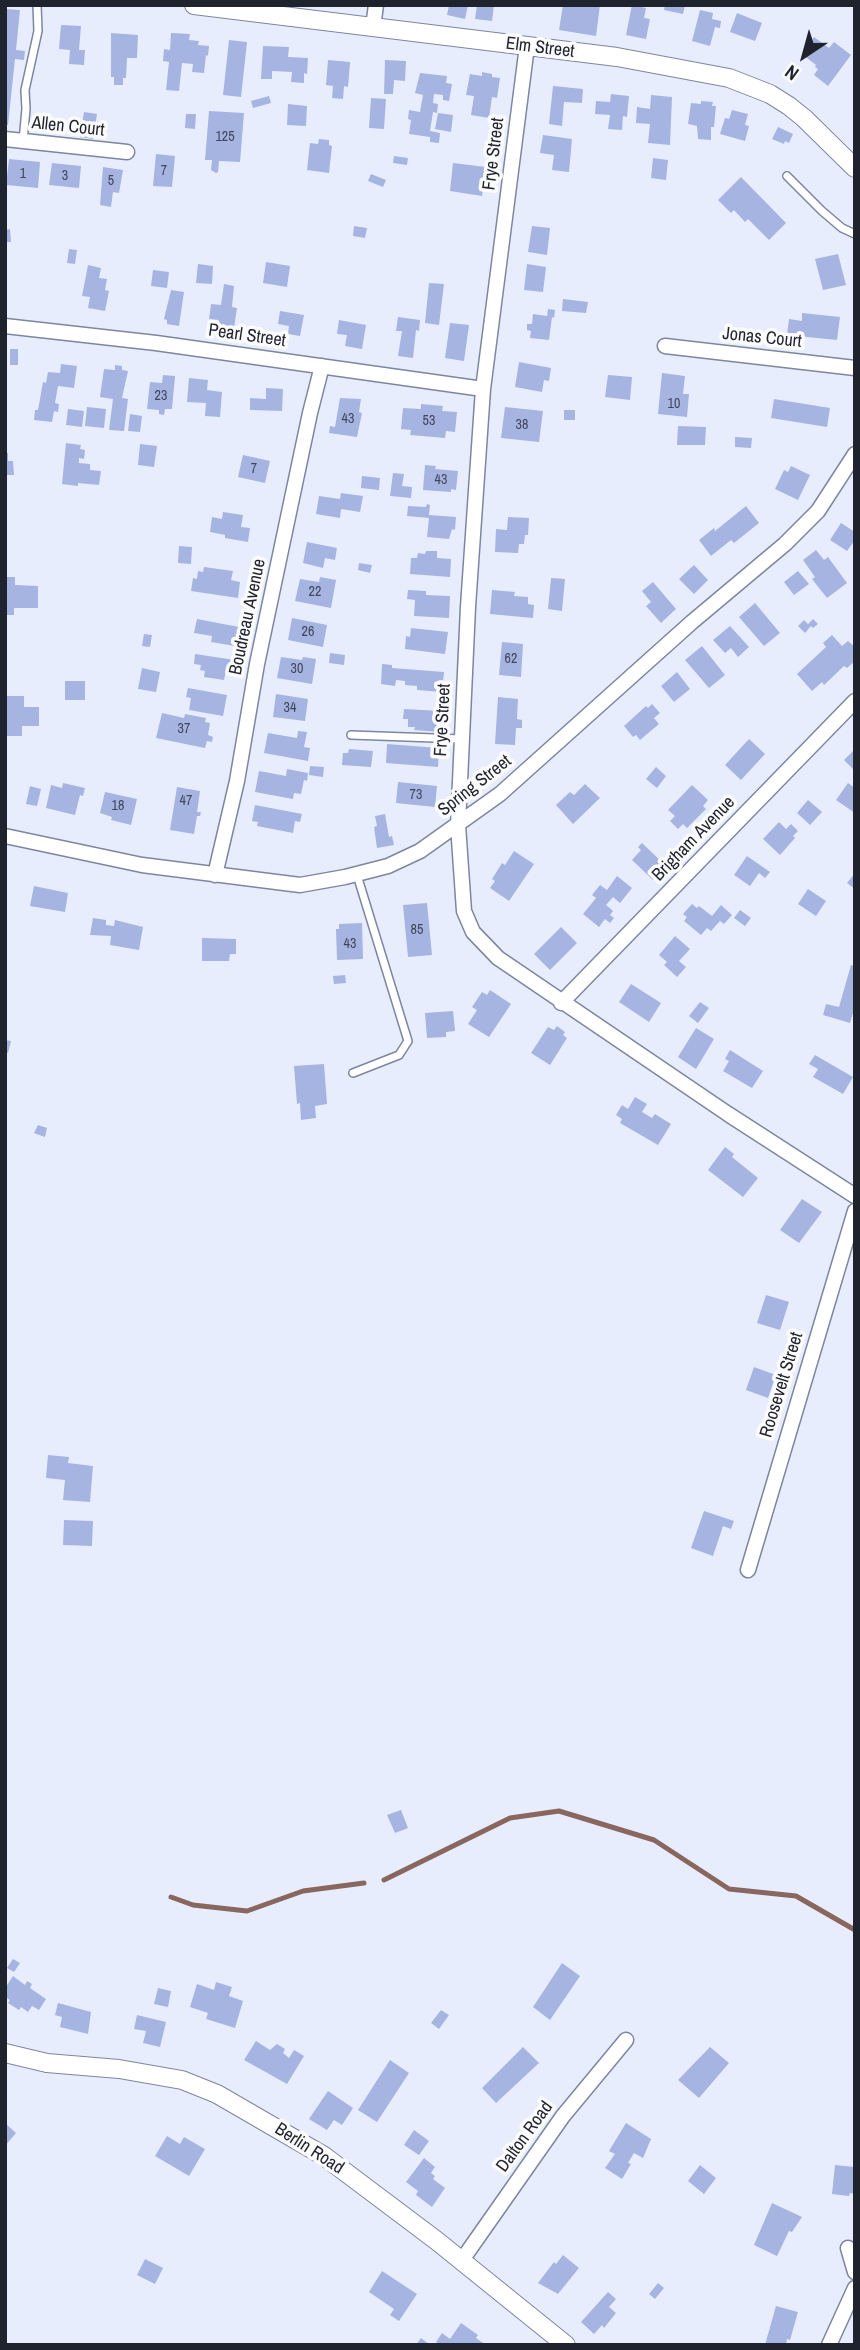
<!DOCTYPE html>
<style>
body{margin:0}
#map{position:relative;width:860px;height:2350px;overflow:hidden;background:#e8edfe;font-family:"Archivo Narrow",sans-serif}
canvas{display:block}
.frame{position:absolute;inset:0;border:7px solid #1f232d;pointer-events:none}
.north{position:absolute;left:769px;top:21px;width:70px;height:70px;-webkit-text-stroke:5px #fbfbfb;paint-order:stroke;rotate:216deg;font-size:19px;font-weight:700;line-height:28px;text-align:center;color:#1f232d}
.north::after{content:'';display:block;margin:auto;width:24px;height:32px;background:#1f232d;clip-path:polygon(50% 0,100% 100%,50% 72%,0 100%)}
</style>
<div id="map">
<canvas width="860" height="2350"></canvas>
<div class="frame"></div>
<div class="north">N</div>
</div>
<script>
const ctx = document.querySelector('canvas').getContext('2d');
ctx.lineJoin = 'round';
const toPath = rows => new Path2D(rows.map(r => 'M' + r).join(''));
function stroke(path, color, width, dash) { ctx.strokeStyle = color; ctx.lineWidth = width; ctx.lineCap = dash ? 'butt' : 'round'; ctx.setLineDash(dash || []); ctx.stroke(path); }
function paint(path, color) { ctx.fillStyle = color; ctx.fill(path, 'evenodd'); }
function write(font, color, halo, rows, align = 'center') {
  ctx.font = font + ' "Archivo Narrow",sans-serif'; ctx.lineWidth = 7; ctx.setLineDash([]); ctx.textBaseline = 'middle'; ctx.strokeStyle = halo; ctx.fillStyle = color; for (const [text, x, y, turn = 0] of rows) {
    ctx.save(); ctx.translate(x, y); ctx.rotate((+turn || 0) * Math.PI / 180); ctx.textAlign = isNaN(turn) ? turn : align; if (halo) ctx.strokeText(text, 0, 0); ctx.fillText(text, 0, 0); ctx.restore();
  }
}
const stream = toPath([
 [384,1880,510,1818,559,1811,654,1840,729,1889,796,1896,855,1930],
 [171,1897,193,1905,247,1911,303,1891,364,1883]
]);
const building = toPath([
 [449,5,468,5,465,19,447,15],
 [477,5,494,5,492,21,475,19],
 [563,5,600,5,596,36,559,30],
 [632,5,646,8,644,18,650,19,646,39,626,35],
 [665,5,685,5,683,14,664,10],
 [5,9,20,10,16,50,25,51,24,60,15,59,8,125,5,125],
 [700,10,713,13,712,19,721,21,720,28,715,27,710,46,692,41],
 [737,13,762,23,755,41,730,32],
 [61,25,81,26,79,50,85,50,84,65,69,64,70,50,59,49],
 [111,33,138,35,137,58,127,58,126,78,123,78,123,85,114,85,114,77,111,77],
 [171,33,190,34,189,40,199,41,198,45,209,46,208,56,206,55,204,73,192,72,193,64,182,63,179,91,166,90,169,62,163,61,164,49,170,50],
 [814,37,829,48,834,42,851,55,828,86,814,75,818,69,815,67,816,65,802,54],
 [229,40,247,42,241,97,223,95],
 [263,46,289,47,288,57,308,58,307,74,304,73,304,83,291,82,292,72,272,71,272,79,261,79],
 [328,60,350,62,348,87,344,86,343,99,332,98,333,86,326,85],
 [385,60,406,61,405,81,394,80,393,94,384,94],
 [482,72,492,74,492,77,500,78,497,98,492,97,489,118,471,115,474,96,466,95,470,74,482,76],
 [420,73,447,76,446,83,452,84,449,101,443,100,443,95,434,94,433,103,438,104,437,113,433,112,430,131,440,133,439,143,430,142,430,137,409,134,411,120,408,119,409,110,420,112,423,95,415,93],
 [553,86,583,89,582,103,564,102,562,126,549,124],
 [611,94,629,96,627,117,623,116,622,130,608,129,610,115,595,114,596,101,610,102],
 [651,95,672,97,670,145,648,143,650,124,636,123,637,107,650,109],
 [269,96,271,103,253,108,251,101],
 [371,98,386,99,384,129,369,128],
 [701,101,713,102,712,106,716,106,714,127,711,127,711,140,698,139,697,126,688,124,691,103,701,104],
 [288,104,307,106,306,126,287,125],
 [732,110,748,114,745,125,749,126,745,141,720,134,725,118,729,119],
 [209,111,244,113,240,162,219,161,218,172,216,173,211,170,212,160,205,160],
 [84,112,97,114,93,139,80,137],
 [438,113,453,115,451,132,435,129],
 [186,114,196,114,195,129,185,128],
 [778,127,793,134,789,143,785,141,784,144,772,139],
 [543,135,572,139,569,172,552,170,554,155,540,153],
 [319,139,329,140,329,145,332,146,329,173,307,170,310,143,318,144],
 [156,154,175,156,172,187,153,186],
 [394,156,408,158,407,165,393,163],
 [653,158,668,160,666,180,651,178],
 [9,159,40,162,38,188,6,185],
 [52,163,81,166,79,188,49,185],
 [453,163,486,167,482,196,450,191],
 [103,167,123,170,119,193,113,192,111,207,100,205],
 [371,174,386,180,383,187,368,181],
 [741,177,786,223,769,240,748,219,745,222,734,210,731,213,718,200],
 [354,226,367,228,365,238,353,236],
 [532,226,550,228,547,255,528,252],
 [10,229,11,242,5,242,5,230],
 [69,249,77,250,75,264,67,263],
 [838,254,846,285,823,290,815,259],
 [266,262,290,266,287,287,263,283],
 [198,264,213,266,212,284,196,283],
 [527,264,546,267,543,292,524,290],
 [88,265,101,268,99,278,107,279,105,290,109,291,105,311,88,308,90,297,82,296],
 [153,270,169,272,167,288,151,286],
 [429,283,444,284,439,325,425,323],
 [224,284,234,286,232,307,237,308,234,328,218,326,219,320,209,319,211,304,221,305],
 [171,290,184,292,179,326,167,324,167,320,164,319],
 [563,299,588,302,586,313,562,311],
 [548,309,555,310,554,318,552,317,549,340,530,338,531,331,527,330,527,324,532,324,533,314,547,316],
 [280,311,304,315,300,336,288,334,289,326,278,324],
 [802,313,840,317,837,340,787,335,789,319,802,321],
 [398,317,420,320,419,331,416,330,413,358,398,356,402,331,396,331],
 [339,320,366,325,362,349,345,346,347,335,337,334],
 [450,323,469,325,464,361,445,358],
 [10,349,18,349,18,365,10,365],
 [519,362,551,368,549,381,544,380,542,392,515,387],
 [61,364,77,366,74,388,58,386,55,403,59,404,58,412,54,411,52,422,34,420,35,410,38,410,43,382,46,383,48,372,60,373],
 [115,365,122,366,122,370,128,371,122,398,128,399,124,431,109,430,113,399,100,397,104,369,115,370],
 [662,373,685,376,683,394,689,394,687,417,658,414],
 [163,375,175,376,172,409,165,409,164,415,159,414,159,410,147,409,150,382,162,383],
 [608,375,632,377,630,400,605,397],
 [189,378,208,380,207,390,222,392,220,417,205,416,206,403,187,402],
 [266,388,283,389,282,411,250,410,250,398,266,399],
 [340,398,361,399,359,412,362,413,357,437,329,433,330,426,335,427],
 [774,399,830,408,827,427,771,418],
 [421,404,443,406,442,411,457,412,455,432,446,431,445,438,410,435,411,430,401,429,403,408,421,409],
 [87,407,106,409,104,428,85,426],
 [505,407,543,411,539,442,501,438],
 [68,409,84,411,82,427,66,425],
 [564,410,575,410,575,420,564,420],
 [130,414,142,416,140,432,128,431],
 [678,426,706,427,705,445,677,445],
 [735,437,752,438,751,448,735,447],
 [66,443,81,445,80,449,85,450,84,459,79,458,79,463,90,464,90,470,101,471,99,485,78,483,78,486,62,484],
 [140,444,157,446,154,467,138,465],
 [5,453,8,453,8,461,13,461,14,475,5,475],
 [243,455,270,461,265,483,238,477],
 [425,465,436,466,435,469,458,471,456,490,451,489,451,492,423,490],
 [791,466,810,475,798,500,775,489,784,470,788,472],
 [393,473,404,474,402,486,412,487,411,498,390,496],
 [362,476,380,478,379,490,361,488],
 [341,493,363,496,360,512,341,509,340,518,316,514,319,496,340,499],
 [427,504,430,505,429,515,456,517,455,530,452,529,449,539,427,537,429,518,407,516,408,506,426,507],
 [746,506,759,523,734,543,731,540,711,556,699,540,714,528,715,531],
 [223,512,243,515,241,527,250,528,248,542,225,538,225,535,210,532,212,517,222,519],
 [508,517,529,518,528,535,525,535,524,544,519,544,518,553,495,552,496,529,507,530],
 [841,523,855,532,855,540,847,551,830,540],
 [307,542,337,548,335,560,325,558,323,568,303,563],
 [179,546,192,547,191,564,178,563],
 [816,550,824,560,828,557,847,583,827,598,812,579,815,577,803,560],
 [426,551,437,551,437,558,451,559,450,577,410,574,411,558,417,558,418,553,425,554],
 [359,563,372,565,370,573,358,570],
 [694,565,708,580,694,594,679,579],
 [204,567,233,571,231,580,240,582,238,598,191,591,193,578,197,579,198,571,203,572],
 [798,571,809,584,794,595,784,582],
 [5,577,15,577,15,585,38,586,38,608,14,608,14,615,5,615],
 [320,577,336,580,331,608,295,601,300,579,319,582],
 [551,578,565,579,562,611,548,609],
 [653,582,676,609,661,623,646,606,651,602,642,591],
 [408,590,426,591,426,595,450,596,449,618,414,616,415,600,407,599],
 [492,590,515,592,514,596,528,597,528,604,534,605,533,618,490,614],
 [755,603,780,633,764,646,739,617],
 [292,618,327,625,323,647,288,640],
 [197,619,239,627,235,646,211,642,212,636,194,633],
 [813,619,818,624,813,628,811,626,805,633,798,626,804,620,808,624],
 [730,626,749,647,738,657,731,648,725,653,713,640],
 [411,628,448,632,445,654,405,649,406,636,410,637],
 [144,634,152,635,150,647,142,646],
 [832,635,842,646,848,641,855,647,855,661,847,668,844,666,824,685,822,682,812,691,797,674,826,647,823,643],
 [502,642,523,644,521,677,499,675],
 [702,646,725,675,709,688,685,660],
 [330,653,345,655,344,665,329,663],
 [195,654,235,660,233,671,226,670,224,680,204,677,205,671,200,670,201,665,194,664],
 [281,657,302,660,303,657,316,659,312,684,277,678],
 [382,664,392,665,392,668,444,672,442,692,417,690,417,686,405,685,405,681,396,680,395,686,381,684],
 [142,668,160,672,156,692,138,689],
 [677,672,690,689,674,702,661,686],
 [65,681,85,681,85,700,65,700],
 [188,688,227,695,223,716,189,710,191,698,186,697],
 [276,694,308,699,305,721,273,717],
 [5,696,24,696,24,707,39,707,39,726,22,726,22,736,5,736],
 [498,697,518,699,517,719,522,720,522,728,516,728,515,745,495,744],
 [652,704,660,713,654,718,659,724,640,740,636,735,633,737,624,726,646,706,648,708],
 [404,709,441,711,440,732,414,730,415,727,408,727,408,719,403,719],
 [162,713,184,718,185,714,206,718,205,722,210,723,208,735,213,737,212,742,207,741,205,748,156,738],
 [298,731,307,732,304,747,310,748,308,761,264,753,268,733,297,738],
 [749,739,765,754,741,780,725,765],
 [387,744,439,748,438,767,386,763],
 [349,749,373,751,371,767,342,765,343,753,348,753],
 [855,749,855,771,844,760],
 [310,766,324,767,323,777,309,775],
 [656,767,666,776,657,788,646,779],
 [287,769,308,773,307,781,304,780,301,794,294,793,293,799,255,792,259,771,286,776],
 [398,782,437,786,435,807,396,803],
 [63,783,85,788,83,796,80,795,75,815,46,808,51,785,62,788],
 [848,783,855,788,855,813,836,800],
 [585,784,600,798,573,824,556,805,570,792,574,795],
 [692,785,708,800,703,806,706,809,687,828,683,824,678,829,670,821,675,816,668,810],
 [30,786,41,789,37,806,26,804],
 [177,787,200,791,197,812,201,812,200,816,197,816,194,834,170,830],
 [105,792,137,799,131,825,111,820,112,817,100,813],
 [808,800,822,812,810,825,797,813],
 [255,805,302,814,300,822,295,821,293,833,257,826,258,822,252,821],
 [385,814,389,837,392,836,394,845,377,848,374,827,377,826,375,816],
 [779,822,786,829,791,824,798,831,793,836,795,838,780,855,763,839],
 [642,843,666,866,653,880,632,860,641,850,638,847],
 [514,851,534,864,509,901,490,888,495,881,492,879,502,863,505,865],
 [747,856,770,872,765,878,759,873,750,886,734,875],
 [855,873,855,889,847,883],
 [617,876,632,888,620,903,613,897,606,905,613,911,610,915,614,918,610,923,605,919,599,927,583,914,596,898,592,895,600,885,607,890],
 [34,886,68,893,65,912,30,906],
 [808,889,826,901,816,916,798,904],
 [427,903,432,955,408,957,403,905],
 [692,904,697,908,699,906,712,916,721,905,732,915,724,924,720,921,711,931,707,928,701,935,684,921,687,917,683,914],
 [740,910,751,918,745,926,734,918],
 [93,918,106,920,106,925,114,926,115,920,143,927,139,950,110,945,111,936,90,935],
 [362,923,363,959,337,960,336,929,339,929,339,924],
 [561,927,577,943,550,970,534,954],
 [675,936,690,949,679,961,686,967,677,977,664,965,667,962,659,955],
 [202,938,236,939,236,954,230,954,229,961,202,961],
 [851,965,855,966,855,1013,853,1013,850,1023,823,1015,826,1004,839,1007],
 [345,975,346,983,334,984,333,976],
 [631,984,661,1003,649,1022,619,1002],
 [490,990,511,1004,489,1037,468,1024,477,1010,472,1007,482,992,487,995],
 [700,1002,709,1008,698,1023,689,1016],
 [453,1011,455,1031,446,1032,446,1037,427,1038,425,1013],
 [557,1026,565,1032,563,1035,567,1038,550,1065,531,1053,548,1027,554,1030],
 [696,1028,714,1039,696,1069,678,1057],
 [5,1040,11,1041,8,1053,5,1052],
 [730,1050,763,1071,752,1088,723,1071,729,1061,725,1059],
 [815,1055,853,1077,843,1094,813,1077,818,1069,809,1064],
 [324,1064,327,1104,315,1106,316,1118,301,1120,300,1103,297,1104,294,1066],
 [635,1097,647,1104,642,1112,652,1118,655,1114,671,1124,658,1145,620,1123,622,1119,616,1115,622,1105,628,1109],
 [38,1125,47,1128,45,1137,34,1133],
 [725,1147,734,1154,732,1157,758,1178,743,1197,708,1170],
 [802,1199,822,1212,799,1243,780,1230],
 [766,1295,789,1302,780,1330,757,1323],
 [754,1367,776,1375,768,1398,746,1390],
 [48,1455,69,1457,68,1463,93,1466,90,1502,63,1500,65,1480,46,1478],
 [704,1511,734,1521,731,1529,723,1526,713,1556,691,1548],
 [64,1520,93,1521,92,1546,63,1545],
 [401,1810,408,1828,395,1833,387,1815],
 [13,1959,20,1963,14,1972,7,1968],
 [562,1963,580,1976,550,2020,533,2007],
 [13,1976,25,1985,27,1981,32,1984,30,1988,46,1999,39,2010,32,2006,28,2012,21,2007,19,2010,8,2003,10,2000,5,1997,5,1988],
 [216,1982,232,1987,229,1996,243,2001,235,2028,206,2019,208,2013,190,2007,197,1984,214,1990],
 [158,1988,171,1991,168,2007,154,2004],
 [58,2003,91,2012,88,2034,60,2027,62,2017,55,2015],
 [441,2010,449,2015,439,2029,431,2023],
 [137,2015,166,2022,160,2047,143,2043,146,2031,134,2029],
 [256,2041,270,2050,277,2044,285,2049,283,2053,289,2058,294,2050,304,2056,287,2084,244,2060],
 [523,2047,539,2063,496,2103,482,2088],
 [710,2047,729,2063,699,2098,678,2080],
 [390,2060,409,2073,377,2122,358,2110],
 [328,2091,353,2108,342,2125,334,2120,327,2130,309,2119],
 [5,2123,16,2133,5,2146],
 [626,2123,651,2139,643,2158,634,2153,628,2163,631,2164,622,2179,605,2168,615,2154,609,2151],
 [414,2130,429,2141,419,2155,404,2145],
 [167,2136,180,2144,184,2137,205,2149,189,2176,155,2156],
 [424,2158,435,2167,431,2173,435,2176,433,2179,445,2188,432,2207,416,2195,418,2191,406,2182],
 [700,2165,716,2178,704,2194,688,2181],
 [835,2165,855,2167,855,2194,850,2193,849,2196,832,2194],
 [772,2203,802,2217,792,2232,789,2231,777,2256,754,2245],
 [563,2255,579,2268,558,2294,538,2283,554,2262,556,2264],
 [145,2259,163,2268,155,2284,137,2275],
 [382,2271,417,2294,399,2321,390,2315,394,2309,369,2292],
 [658,2283,664,2288,655,2299,649,2294],
 [608,2292,616,2299,609,2307,616,2313,604,2328,602,2325,594,2334,581,2322],
 [776,2306,798,2312,790,2340,787,2339,786,2345,765,2345],
 [461,2323,478,2335,476,2338,486,2345,440,2345,436,2342,442,2333,450,2339],
 [421,2338,430,2345,416,2345]
]);
const service = toPath([
 [23,141,26,109,25,90,38,31,37,5],
 [787,176,822,211,842,228,855,234],
 [351,735,462,739],
 [353,1073,399,1055,408,1041,357,875]
]);
const minor = toPath([
 [373,27,376,5],
 [527,46,483,389,468,607,458,825,464,911,473,932,498,958,728,1114,855,1196],
 [5,139,127,152],
 [5,326,156,343,483,389],
 [665,346,855,368],
 [5,836,142,865,300,885,345,877,388,866,420,851,500,794,692,622,785,544,818,511,855,454],
 [215,875,237,781,257,664,310,413,322,366],
 [561,1003,855,701],
 [748,1570,855,1211],
 [848,2248,855,2272],
 [462,2260,563,2116,626,2040],
 [829,2345,855,2288]
]);
const tertiary = toPath([
 [194,5,617,57,729,78,770,94,789,106,804,118,855,168],
 [5,2053,47,2063,119,2069,182,2080,217,2094,324,2156,437,2241,566,2345]
]);
const numberNames = [
 ["125",225,137],
 ["7",164,171],
 ["1",23,174],
 ["3",65,176],
 ["5",111,181],
 ["23",161,396],
 ["10",674,404],
 ["43",348,419],
 ["53",429,421],
 ["38",522,425],
 ["7",254,469],
 ["43",441,480],
 ["22",315,592],
 ["26",308,632],
 ["62",511,659],
 ["30",297,669],
 ["34",290,708],
 ["37",184,729],
 ["73",416,795],
 ["47",186,801],
 ["18",118,806],
 ["85",417,930],
 ["43",350,944]
];
const streetNames = [
 ["Elm Street",540,48,7],
 ["Allen Court",68,127,6],
 ["Frye Street",494,154,-83],
 ["Pearl Street",247,336,8],
 ["Jonas Court",762,338,6],
 ["Boudreau Avenue",248,617,-78],
 ["Frye Street",443,720,-87],
 ["Spring Street",475,786,-38],
 ["Brigham Avenue",694,839,-46],
 ["Roosevelt Street",782,1385,-73],
 ["Dalton Road",525,2137,-54],
 ["Berlin Road",309,2149,33]
];
stroke(stream, '#89665e', 5);
paint(building, '#a5b4e1');
stroke(service, '#7d869f', 10);
stroke(minor, '#7d869f', 17);
stroke(tertiary, '#7d869f', 20);
stroke(service, '#fff', 7);
stroke(minor, '#fff', 14);
stroke(tertiary, '#fff', 18);
write('14px', '#40475a', null, numberNames);
write('18px', '#1f232d', '#fbfbfb', streetNames);
</script>
